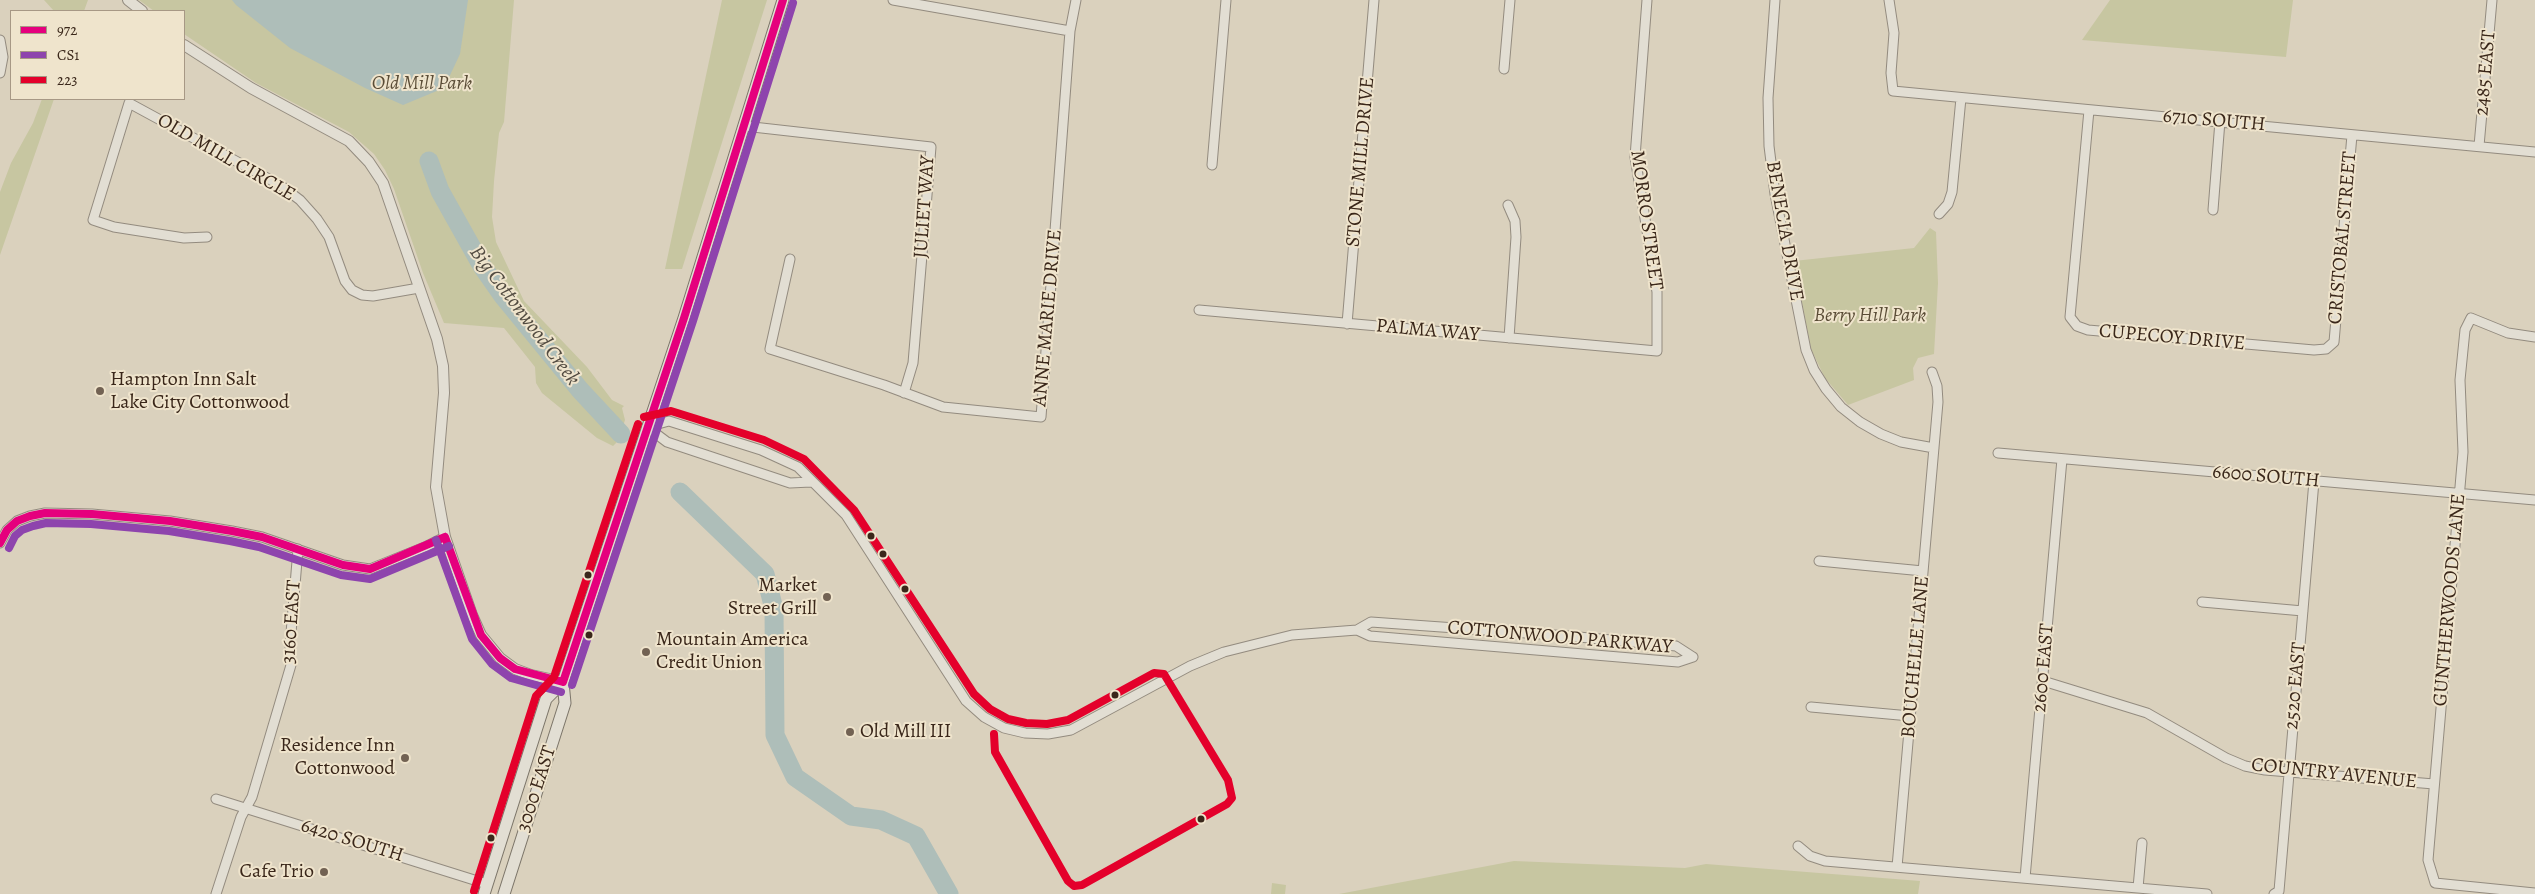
<!DOCTYPE html>
<style>
body{margin:0}
#map{position:relative;width:2535px;height:894px;overflow:hidden;background:#dad1bd;font-family:Alegreya,serif}
canvas{display:block}
.legend{position:absolute;left:10px;top:10px;width:175px;height:90px;box-sizing:border-box;background:#efe4cc;border:1px solid #a79885;margin:0;padding:6px 9px;list-style:none;font-size:15px;color:#3a271a}
.legend li{display:flex;align-items:center;gap:10px;height:25px}
.legend b{width:25px;border:1px solid #a79885}
</style>
<div id="map">
<canvas width="2535" height="894"></canvas>
<ul class="legend">
<li><b style="height:6px;background:#e5007d"></b>972</li>
<li><b style="height:6px;background:#8e44ad"></b>CS1</li>
<li><b style="height:6px;background:#e4002b"></b>223</li>
</ul>
</div>
<script>
const ctx = document.querySelector('canvas').getContext('2d');
ctx.lineJoin = 'round';
function paint(path, color) { ctx.fillStyle = color; ctx.fill(path, 'evenodd'); }
const toPath = rows => new Path2D(rows.map(r => 'M' + r).join(''));
function stroke(path, color, width, dash) { ctx.strokeStyle = color; ctx.lineWidth = width; ctx.lineCap = dash ? 'butt' : 'round'; ctx.setLineDash(dash || []); ctx.stroke(path); }
function write(font, color, halo, rows, align = 'center') {
  ctx.font = font + ' Alegreya,serif'; ctx.lineWidth = 4; ctx.setLineDash([]); ctx.textBaseline = 'middle'; ctx.strokeStyle = halo; ctx.fillStyle = color; for (const [text, x, y, turn = 0] of rows) {
    ctx.save(); ctx.translate(x, y); ctx.rotate((+turn || 0) * Math.PI / 180); ctx.textAlign = isNaN(turn) ? turn : align; if (halo) ctx.strokeText(text, 0, 0); ctx.fillText(text, 0, 0); ctx.restore();
  }
}
const green = toPath([
 [44,0,88,0,84,11,54,11],
 [139,0,514,0,504,122,499,133,494,181,492,217,496,242,524,301,587,367,612,400,624,406,622,408,625,420,618,441,613,446,597,438,542,393,536,383,535,367,504,328,444,323,423,273,394,189,385,170,374,154,349,132,256,83,184,34,184,11,154,11],
 [722,0,767,0,682,269,665,269],
 [2110,0,2293,0,2286,57,2082,40],
 [42,99,54,99,0,255,0,192,11,163,33,123],
 [1930,228,1936,232,1938,283,1934,354,1918,358,1913,368,1914,380,1848,405,1825,378,1811,349,1794,261,1914,248],
 [1514,861,1685,868,1706,864,1920,881,1918,894,1339,894],
 [1272,883,1286,885,1285,894,1271,894]
]);
const water = toPath([
 [232,0,468,0,460,54,444,88,403,105,365,88,290,48,236,5]
]);
const river = toPath([
 [429,161,440,191,482,266,503,296,580,390,621,434],
 [680,492,765,574,774,609,775,735,795,777,851,816,881,820,916,836,949,894]
]);
const minor = toPath([
 [893,0,1070,31],
 [1775,0,1768,98,1769,146,1775,194,1806,350,1814,370,1826,389,1841,407,1860,422,1881,434,1901,442,1934,448],
 [1889,0,1894,33,1891,73,1893,91,2535,152],
 [0,40,3,57,0,73],
 [1504,69,1510,0],
 [2089,110,2070,317,2077,326,2088,330,2314,350,2326,349,2334,342,2352,135],
 [744,126,931,147,913,363,904,393],
 [2479,146,2492,0],
 [1212,165,1226,0],
 [1508,205,1515,221,1516,237,1509,338],
 [2213,210,2220,121],
 [1939,214,1948,204,1952,192,1961,98],
 [207,237,184,238,114,227,93,220,129,103,280,185,300,200,317,219,329,237,345,281,352,290,362,295,373,296,419,288],
 [790,259,770,349,884,385,943,407,1041,417,1070,31,1076,0],
 [1199,310,1657,351,1657,292,1635,157,1647,0],
 [1347,324,1374,0],
 [2535,337,2508,333,2471,318,2465,330,2460,380,2463,452,2428,860,2435,883,2535,893],
 [647,427,669,421,761,450,798,467,846,515,966,701,984,717,1004,728,1025,733,1048,734,1071,730,1190,666,1224,652,1292,635,1357,630,1370,636,1678,662,1693,657],
 [647,427,667,442,790,483,811,482],
 [1998,453,2535,500],
 [0,543,7,530,17,521,30,516,45,513,92,514,170,521,232,531,262,537,343,565,370,569,427,546,445,537],
 [1819,561,1923,571],
 [2202,602,2303,611],
 [1357,630,1371,622,1568,636,1676,646,1693,657],
 [2043,681,2147,713,2226,758,2245,766,2265,770,2434,784],
 [1811,707,1910,716],
 [216,799,487,884],
 [1798,846,1810,856,1825,861,2207,894],
 [1897,867,1938,402,1937,386,1932,372],
 [2025,878,2062,459],
 [2138,888,2142,843],
 [216,894,241,817,252,797,291,665,290,645,298,549],
 [2274,894,2279,891,2314,481]
]);
const tertiary = toPath([
 [128,0,142,11],
 [184,45,251,88,349,141,369,162,383,183,437,339,443,366,444,393,436,487,445,537,472,615,481,635,500,658,515,669,531,675,563,682]
]);
const secondary = toPath([
 [484,894,546,699,563,682],
 [504,894,565,703,563,682,684,318,783,0]
]);
const bus1 = toPath([
 [445,537,481,635,500,658,515,669,563,682],
 [0,543,7,530,17,521,30,516,45,513,92,514,170,521,232,531,262,537,343,565,370,569,445,537],
 [563,682,684,318,783,0]
]);
const bus2 = toPath([
 [436,540,472,639,492,664,511,678,561,692],
 [9,548,15,536,22,530,33,526,46,523,91,524,169,531,230,541,259,547,341,575,370,579,449,546],
 [572,685,693,321,793,3]
]);
const bus3 = toPath([
 [644,417,671,411,764,440,804,459,854,510,974,694,990,709,1008,719,1026,723,1047,724,1068,720,1154,673,1164,674,1228,780,1232,798,1227,804,1082,885,1074,886,1068,881,995,752,994,734],
 [474,891,536,696,554,677,638,424]
]);
const markers = [
 [100,391,5,"#726253"],
 [871,536,4.5,"#3a271a"],
 [883,554,4.5,"#3a271a"],
 [588,575,4.5,"#3a271a"],
 [905,589,4.5,"#3a271a"],
 [827,597,5,"#726253"],
 [589,635,4.5,"#3a271a"],
 [646,652,5,"#726253"],
 [1115,695,4.5,"#3a271a"],
 [850,732,5,"#726253"],
 [405,758,5,"#726253"],
 [1201,819,4.5,"#3a271a"],
 [491,838,4.5,"#3a271a"],
 [324,872,5,"#726253"]
];
const streetNames = [
 ["2485 EAST",2486,73,-85],
 ["6710 SOUTH",2214,121,5],
 ["OLD MILL CIRCLE",226,158,30],
 ["STONE MILL DRIVE",1361,162,-85],
 ["JULIET WAY",925,207,-86],
 ["MORRO STREET",1646,220,82],
 ["BENECIA DRIVE",1784,231,80],
 ["CRISTOBAL STREET",2343,238,-85],
 ["ANNE MARIE DRIVE",1048,318,-85],
 ["PALMA WAY",1428,331,5],
 ["CUPECOY DRIVE",2172,338,5],
 ["6600 SOUTH",2266,477,5],
 ["GUNTHERWOODS LANE",2450,600,-85],
 ["3160 EAST",292,622,-86],
 ["COTTONWOOD PARKWAY",1560,638,5],
 ["BOUCHELLE LANE",1916,657,-85],
 ["2600 EAST",2044,668,-85],
 ["2520 EAST",2296,686,-85],
 ["COUNTRY AVENUE",2334,774,6],
 ["3000 EAST",537,789,-72],
 ["6420 SOUTH",352,841,17]
];
const parkNames = [
 ["Old Mill Park",422,84],
 ["Berry Hill Park",1870,316]
];
const poiNames = [
 ["Hampton Inn Salt",110,380],
 ["Lake City Cottonwood",110,403],
 ["Market",817,586,"right"],
 ["Street Grill",817,609,"right"],
 ["Mountain America",656,640],
 ["Credit Union",656,663],
 ["Old Mill III",860,732],
 ["Residence Inn",395,746,"right"],
 ["Cottonwood",395,769,"right"],
 ["Cafe Trio",314,872,"right"]
];
const waterNames = [
 ["Big Cottonwood Creek",524,316,53]
];
paint(green, '#c7c6a1');
paint(water, '#aebeb9');
stroke(river, '#aebeb9', 19);
stroke(minor, '#938b7f', 11);
stroke(tertiary, '#938b7f', 12);
stroke(secondary, '#7c7569', 13);
stroke(minor, '#e2ded3', 9);
stroke(tertiary, '#e2ded3', 10);
stroke(secondary, '#e2ded3', 11);
stroke(bus1, '#e5007d', 8);
stroke(bus2, '#8e44ad', 8);
stroke(bus3, '#e4002b', 8);
for (const [x, y, r, color] of markers) { const dot = new Path2D(); dot.arc(x, y, r, 0, 2 * Math.PI); ctx.fillStyle = color; ctx.fill(dot); stroke(dot, '#efe4cc', 2); }
write('20px', '#3a271a', '#efe4cc', streetNames);
write('italic 20px', '#5a4c36', '#efe4cc', parkNames);
write('20px', '#3a271a', '#efe4cc', poiNames, 'left');
write('italic 21px', '#524b41', '#efe4cc', waterNames);
</script>
